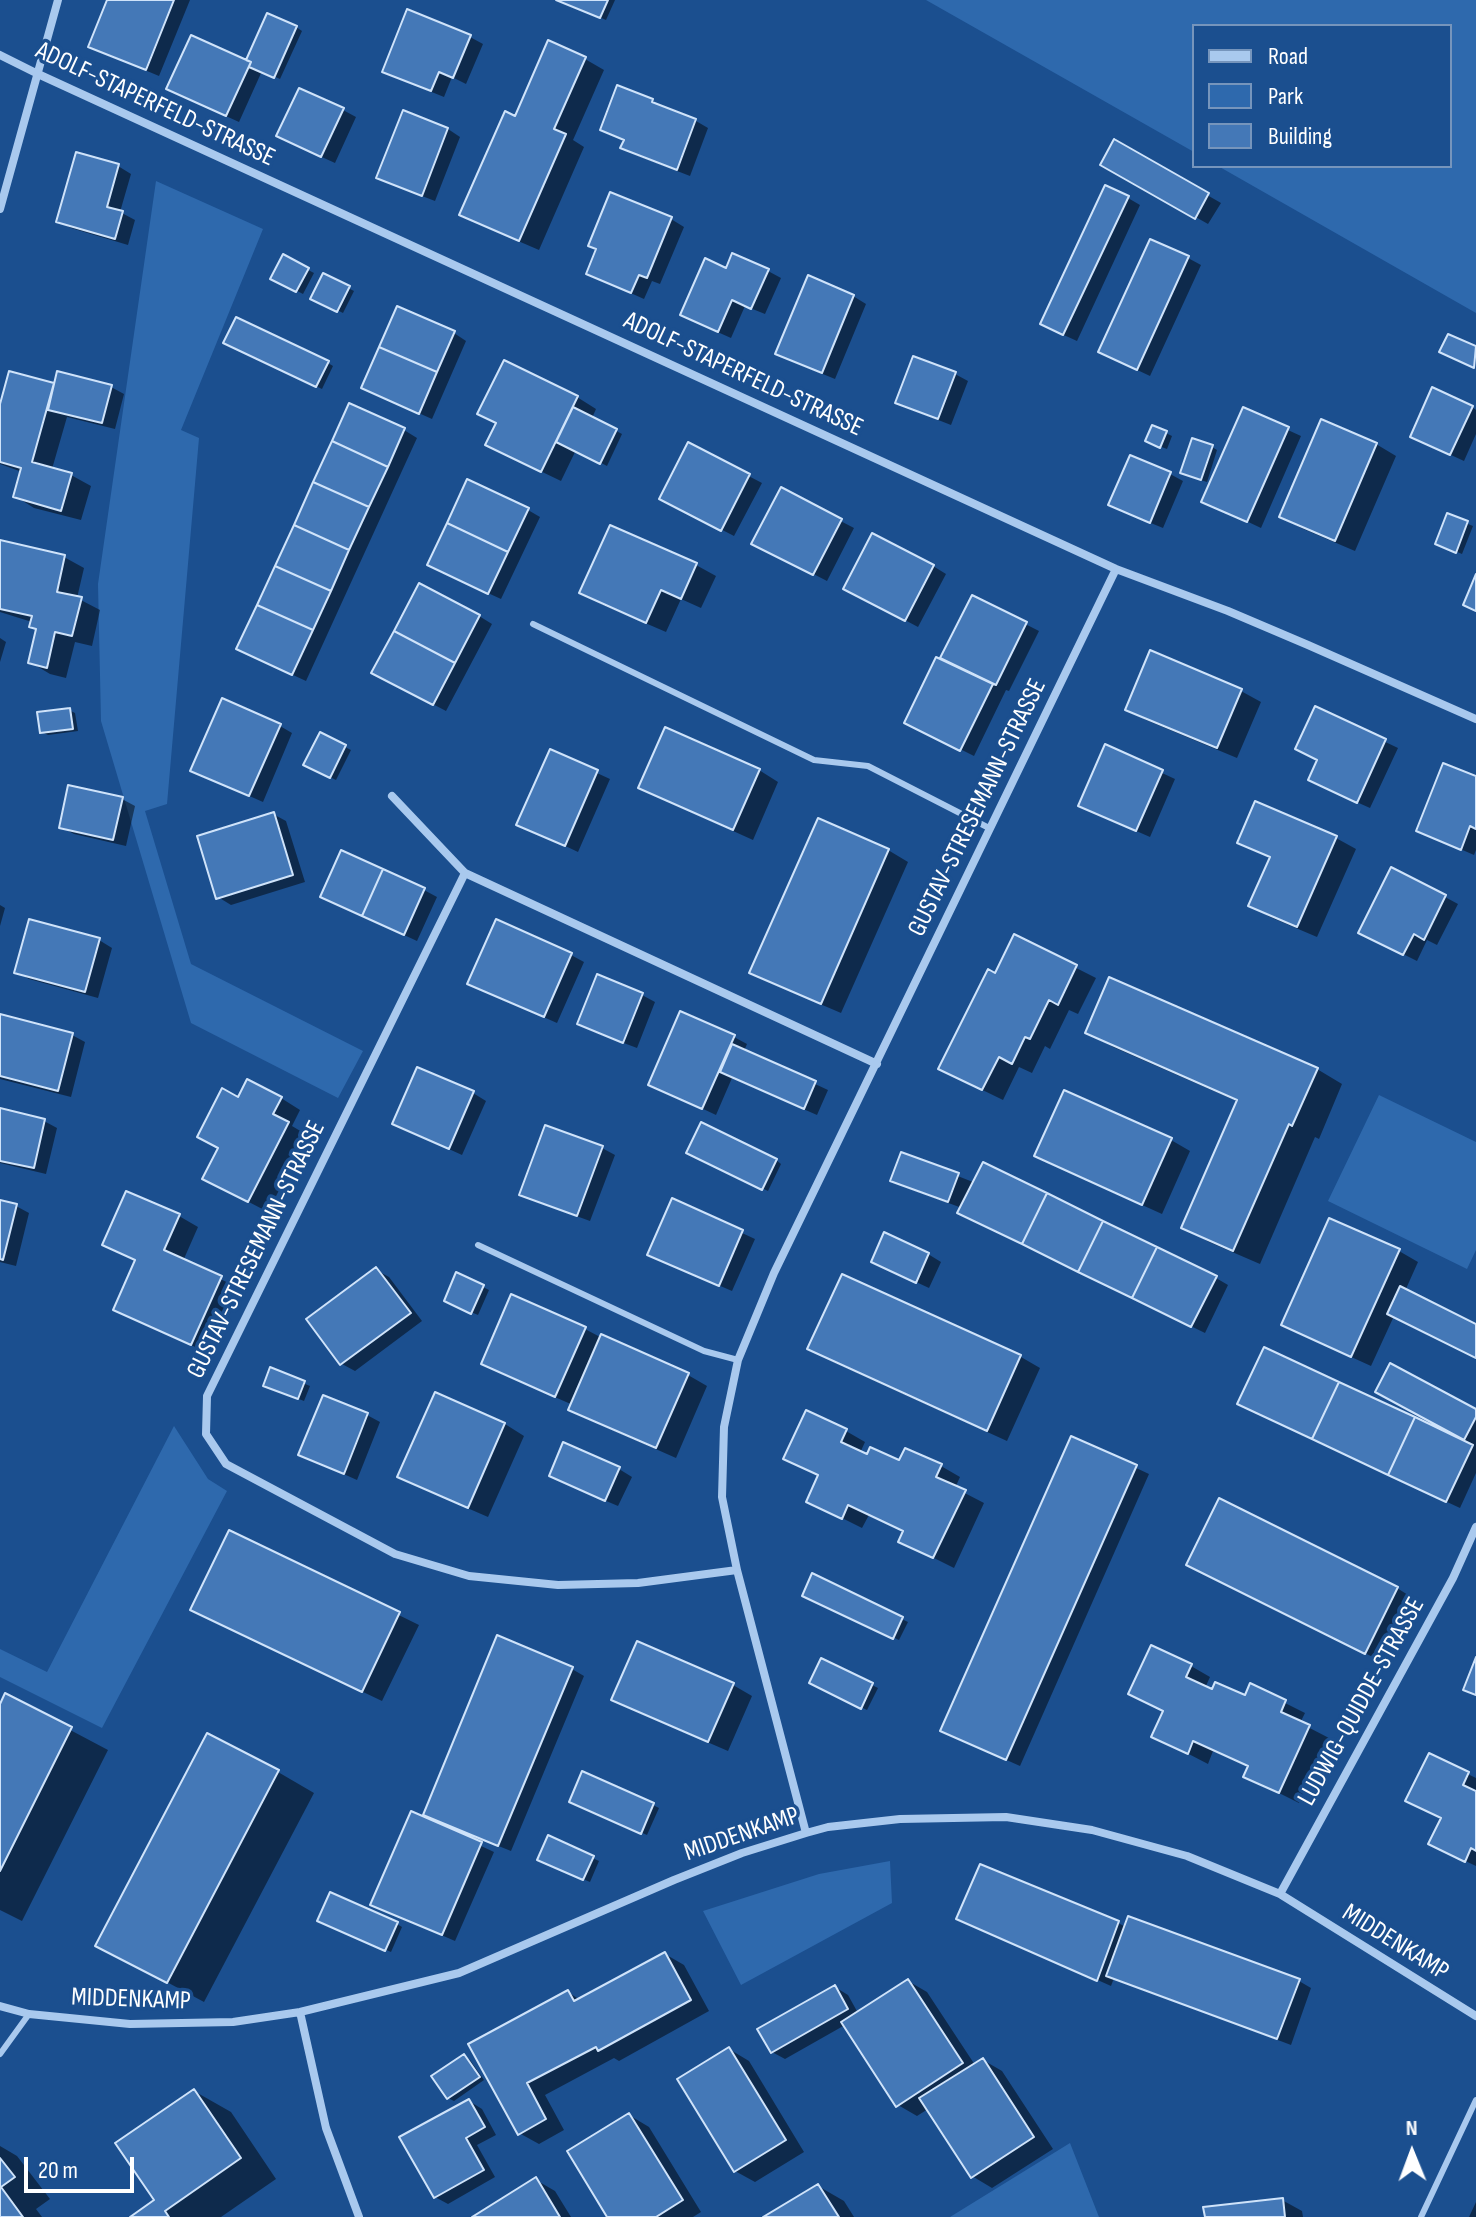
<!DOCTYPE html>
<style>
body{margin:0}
#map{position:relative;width:1476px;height:2217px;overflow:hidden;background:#1b4f8f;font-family:"Sofia Sans Condensed",sans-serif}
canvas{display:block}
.legend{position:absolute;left:1192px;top:24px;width:260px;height:144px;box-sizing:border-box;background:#1b4f8f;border:2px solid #7695bc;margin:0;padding:10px 14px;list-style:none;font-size:24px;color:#fff}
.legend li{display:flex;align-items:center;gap:16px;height:40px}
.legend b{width:40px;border:2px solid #7695bc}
.north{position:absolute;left:1372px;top:2113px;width:80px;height:80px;-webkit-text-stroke:6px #1b4f8f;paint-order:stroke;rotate:359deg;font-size:22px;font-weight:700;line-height:32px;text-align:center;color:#fff}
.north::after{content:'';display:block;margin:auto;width:28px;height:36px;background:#fff;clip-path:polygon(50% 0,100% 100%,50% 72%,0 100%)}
.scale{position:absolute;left:24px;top:2157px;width:110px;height:36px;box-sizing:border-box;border:4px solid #fff;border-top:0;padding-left:10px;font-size:24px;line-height:28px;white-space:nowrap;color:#fff;-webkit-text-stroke:6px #1b4f8f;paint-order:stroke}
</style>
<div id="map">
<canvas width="1476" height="2217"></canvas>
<ul class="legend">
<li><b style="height:10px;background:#a9c9ee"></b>Road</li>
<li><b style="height:22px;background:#2e69ad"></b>Park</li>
<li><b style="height:22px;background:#4478b7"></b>Building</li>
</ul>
<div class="north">N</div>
<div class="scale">20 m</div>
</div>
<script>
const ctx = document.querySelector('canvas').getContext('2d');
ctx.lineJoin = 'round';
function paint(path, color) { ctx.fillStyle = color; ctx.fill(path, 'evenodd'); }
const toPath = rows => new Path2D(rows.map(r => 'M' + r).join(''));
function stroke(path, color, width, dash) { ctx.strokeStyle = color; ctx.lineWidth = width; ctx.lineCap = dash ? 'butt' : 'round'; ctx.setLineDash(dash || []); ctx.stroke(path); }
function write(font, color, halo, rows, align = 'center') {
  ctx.font = font + ' "Sofia Sans Condensed",sans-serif'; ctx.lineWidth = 7; ctx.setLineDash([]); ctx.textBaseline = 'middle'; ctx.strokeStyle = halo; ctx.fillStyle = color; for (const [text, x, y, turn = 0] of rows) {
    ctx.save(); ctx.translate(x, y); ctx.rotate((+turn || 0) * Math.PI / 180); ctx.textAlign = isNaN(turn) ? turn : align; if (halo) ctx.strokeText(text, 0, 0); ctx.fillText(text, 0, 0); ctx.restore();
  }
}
const green = toPath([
 [926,0,1476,0,1476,313,1218,166,1450,166,1450,26,1194,26,1194,152],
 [156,181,263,229,181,430,199,438,167,804,145,811,191,964,363,1051,338,1098,191,1023,101,721,98,584],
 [1379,1095,1476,1142,1476,1250,1467,1269,1328,1201],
 [174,1426,208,1479,227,1491,102,1728,0,1677,0,1649,47,1672],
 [890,1861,892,1903,741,1985,703,1911,819,1874],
 [1070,2143,1099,2217,950,2217]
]);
const shadow = toPath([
 [110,0,190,0,159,76,104,53,91,46],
 [560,0,615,0,606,20],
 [296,27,302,31,280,79,262,71,239,122,182,96,247,62],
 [470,37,483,44,466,84,452,77,444,97,397,78,384,71],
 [585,59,604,70,573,140,584,147,539,250,481,225,461,214,516,118],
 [652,101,664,109,696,121,708,128,690,176,636,155,623,148,625,141,602,130],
 [343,110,356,117,335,163,291,143],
 [404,112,448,129,460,137,435,201,391,184,378,177],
 [1115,142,1221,203,1208,224,1102,164],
 [118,166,131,174,120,212,135,220,128,245,71,228,58,221],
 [611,195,671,219,684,227,660,284,652,281,644,299,588,274,598,250],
 [1128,198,1140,205,1077,341,1055,331],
 [283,257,314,273,303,294,272,278],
 [1188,258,1201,265,1150,376,1114,359],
 [727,270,768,271,781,278,765,314,745,306,731,338,695,322],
 [324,276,354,291,343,313,313,298],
 [853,296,866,304,835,379,791,361,778,354],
 [454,333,466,341,432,419,376,394],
 [231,345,328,363,333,366,322,389],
 [955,374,968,381,951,425,910,409,897,402],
 [53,385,111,387,124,394,115,429,67,417,52,469,71,475,91,486,81,520,34,508,15,496,22,472,0,464,0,411],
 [577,397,596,409,592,418,622,434,607,466,576,450,561,481,507,455],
 [1472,407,1476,410,1476,434,1464,461,1425,443],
 [1244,410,1301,436,1261,528,1204,501],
 [1322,421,1376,444,1396,456,1355,551,1301,528,1281,516],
 [1153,427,1172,436,1167,449,1153,444],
 [404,430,417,438,306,681,252,656],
 [689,445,762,483,734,536,674,505],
 [1212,447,1217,450,1207,482,1188,476],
 [1170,474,1183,481,1163,528,1124,512],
 [781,490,854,528,827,581,767,550],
 [528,510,540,517,501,599,442,572],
 [1448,516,1473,526,1462,554,1443,546],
 [0,542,64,557,84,568,77,598,100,610,92,646,75,642,66,678,50,674,30,662,38,629,32,622,0,612],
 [696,565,716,576,701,608,681,599,666,632,601,604,582,593],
 [933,566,946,574,918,627,858,595],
 [972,597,1039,631,1009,691,1006,690,974,756,920,729,941,661],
 [479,616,492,624,446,711,387,680],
 [0,638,6,642,0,662],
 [1151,653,1241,691,1261,702,1237,758,1146,720,1127,709],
 [1316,709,1398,748,1370,808,1323,787],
 [69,710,75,713,78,731,48,735,42,732],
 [280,726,292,733,263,802,206,777],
 [321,735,351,750,336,780,311,768],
 [1106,747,1175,779,1150,837,1093,812],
 [551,752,610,779,578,852,519,824],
 [759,770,778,782,753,840,660,798,641,787],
 [1476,778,1476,850,1474,855,1419,831],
 [122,799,135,806,126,846,74,834,61,827],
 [273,814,286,821,305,882,231,905,218,897],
 [1336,838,1356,849,1317,937,1270,917,1251,905,1271,858,1240,842],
 [888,850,908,862,841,1013,771,983,752,972],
 [424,890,437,897,417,941,335,903],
 [1445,897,1458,904,1437,945,1427,940,1417,961,1373,939],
 [0,905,5,908,0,926],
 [31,921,99,940,112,948,98,998,29,979,16,972],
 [1015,937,1096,978,1078,1014,1069,1010,1050,1049,1045,1046,1032,1073,1019,1067,1003,1100,960,1079,996,975],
 [571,955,584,962,557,1023,482,990],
 [598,977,642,995,655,1002,637,1048,592,1031,579,1024],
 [0,1016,72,1035,85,1042,71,1097,0,1079],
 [1088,1032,1317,1069,1342,1084,1319,1139,1315,1137,1260,1264,1209,1242,1184,1227,1239,1102,1113,1047],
 [734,1037,747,1044,744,1051,828,1090,817,1115,732,1078,716,1115,650,1084],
 [473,1093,486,1101,462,1155,407,1130],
 [281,1098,300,1110,292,1126,307,1135,268,1212,224,1189,220,1148,239,1099],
 [0,1110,44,1121,57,1128,46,1174,0,1163],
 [1171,1140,1190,1151,1162,1214,1056,1166,1037,1155],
 [602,1148,615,1155,590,1221,535,1201,522,1194],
 [902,1154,1216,1278,1228,1285,1205,1333,973,1220,962,1208,905,1187,892,1180],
 [694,1156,776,1160,781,1164,768,1191],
 [673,1201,755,1239,732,1291,662,1261],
 [0,1202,16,1206,29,1213,16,1266,0,1262],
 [179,1216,198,1227,183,1261,241,1289,211,1354,135,1320,116,1309,137,1262,104,1244],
 [1399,1251,1418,1262,1405,1291,1476,1326,1476,1357,1394,1316,1371,1366,1303,1335,1283,1324],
 [928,1254,941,1262,929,1288,886,1268],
 [376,1270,389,1277,422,1321,355,1371,342,1364,309,1319],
 [843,1276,1021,1357,1040,1368,1007,1441,829,1360,810,1348],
 [483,1287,489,1290,478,1315,452,1304],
 [585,1329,602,1338,688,1375,707,1386,676,1458,590,1420,571,1409,573,1405,502,1374,483,1363],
 [271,1370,310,1386,304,1401,271,1388],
 [436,1394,505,1424,524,1436,488,1517,419,1487,400,1476],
 [1252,1411,1448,1435,1476,1412,1476,1473,1460,1508],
 [367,1415,380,1422,357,1480,301,1455],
 [846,1431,865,1442,860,1453,868,1457,900,1463,941,1466,960,1477,955,1488,984,1503,954,1568,900,1541,904,1532,869,1515,862,1528,808,1501],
 [1072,1438,1149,1474,1020,1766,955,1737],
 [619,1469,632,1477,618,1506,564,1483],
 [230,1532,419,1625,382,1701,212,1620],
 [813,1576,908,1622,899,1640,810,1598],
 [1208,1576,1397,1588,1416,1600,1385,1663],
 [1191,1666,1210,1677,1205,1688,1246,1698,1251,1686,1305,1713,1300,1723,1329,1738,1299,1803,1245,1776,1249,1767,1213,1751,1208,1764,1154,1736],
 [572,1669,584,1676,511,1851,441,1823,425,1814],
 [733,1685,752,1696,728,1751,633,1710,614,1699],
 [872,1685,878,1688,867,1710,817,1686],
 [6,1696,108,1750,22,1921,0,1910,0,1708],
 [1430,1756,1476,1778,1476,1866,1444,1851,1443,1819],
 [278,1772,314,1793,204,2002,98,1945],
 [577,1804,653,1805,659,1808,647,1835],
 [412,1814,494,1852,455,1941,386,1911],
 [549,1838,599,1861,590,1882,545,1863],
 [959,1918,1118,1923,1126,1927,1299,1981,1311,1988,1291,2045,1114,1978,1111,1986],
 [325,1923,397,1924,402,1927,391,1952],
 [665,1954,684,1965,709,2011,619,2061,614,2058,545,2095,564,2130,539,2144,519,2133,471,2044,568,1992,580,2000],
 [908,1981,927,1992,975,2065,983,2060,1002,2071,1053,2149,992,2188,972,2176,928,2109,917,2116,898,2105,845,2025,785,2059,772,2052,835,1987,848,1995,858,2013],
 [729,2049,749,2061,804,2152,755,2182,735,2171],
 [464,2056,470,2060,484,2080,454,2101,448,2098],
 [194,2091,231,2112,276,2179,221,2217,133,2217,157,2200],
 [469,2101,482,2109,496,2135,477,2145,495,2177,448,2204,435,2197],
 [629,2115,649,2127,701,2212,693,2217,609,2217],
 [0,2146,17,2156,50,2199,36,2209,42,2217,0,2217],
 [536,2180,555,2191,571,2217,475,2217],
 [818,2186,844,2201,854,2217,767,2217],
 [1282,2200,1302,2211,1303,2217,1207,2217],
 [1476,2202,1476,2217,1469,2217]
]);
const building = toPath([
 [107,0,174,0,146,70,88,47,107,0],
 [556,0,608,0,600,18,556,0],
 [407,9,471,35,453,78,439,72,431,91,382,72,407,9],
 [267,13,297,26,274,78,249,67,251,62,246,60,267,13],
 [191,35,251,62,226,116,166,89,191,35],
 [548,40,586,57,554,129,566,134,519,241,459,215,505,111,515,116,548,40],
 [617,85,653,99,652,102,696,119,677,170,620,148,624,140,600,130,617,85],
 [299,88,344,108,321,157,276,136,299,88],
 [403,110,448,128,422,196,376,178,403,110],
 [1114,139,1209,193,1195,219,1100,165,1114,139],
 [76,152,119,164,107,207,123,211,115,239,56,222,76,152],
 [1105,185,1129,196,1063,335,1040,324,1105,185],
 [610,192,672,217,647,278,639,275,631,293,586,274,596,249,588,246,610,192],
 [1150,239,1189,256,1137,370,1098,352,1150,239],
 [732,253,769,269,751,309,732,300,718,332,680,315,705,258,726,268,732,253],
 [283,254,309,268,296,292,270,279,283,254],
 [323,273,350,286,337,312,310,299,323,273],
 [808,275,854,295,822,373,775,354,808,275],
 [397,306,455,331,437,372,379,347,397,306],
 [236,317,329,361,316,387,223,343,236,317],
 [1448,334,1476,346,1474,368,1439,352,1448,334],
 [379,347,437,372,419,414,361,388,379,347],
 [913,356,956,372,938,419,895,403,913,356],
 [504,360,578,396,541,472,485,445,496,423,477,414,504,360],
 [9,371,54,383,32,462,72,473,61,511,13,497,21,468,0,462,0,404,9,371],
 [57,371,112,385,102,423,48,410,57,371],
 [1432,387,1473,406,1450,455,1410,437,1432,387],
 [349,403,405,428,388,467,332,441,349,403],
 [573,407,617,429,600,464,556,442,573,407],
 [1243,407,1289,427,1247,522,1201,502,1243,407],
 [1321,419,1377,443,1335,541,1279,517,1321,419],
 [1152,425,1167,431,1160,448,1145,441,1152,425],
 [1192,438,1213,445,1201,480,1180,473,1192,438],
 [332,441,388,467,369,507,313,482,332,441],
 [688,442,750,474,721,531,659,499,688,442],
 [1130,455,1171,472,1150,523,1108,505,1130,455],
 [467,479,529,508,508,552,447,523,467,479],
 [313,482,369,507,349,550,294,525,313,482],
 [781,487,842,519,813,575,751,544,781,487],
 [1447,513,1468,521,1456,553,1435,544,1447,513],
 [447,523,508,552,488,594,427,565,447,523],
 [294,525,349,550,331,591,275,566,294,525],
 [610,525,697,563,681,599,661,590,646,623,579,593,610,525],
 [872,533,934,565,905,621,843,589,872,533],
 [0,540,65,555,57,592,82,597,72,636,55,632,47,668,28,663,36,629,29,627,32,616,0,609,0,540],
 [275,566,331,591,313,630,257,605,275,566],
 [1476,574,1476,611,1463,605,1476,574],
 [419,583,480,615,455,663,394,631,419,583],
 [972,595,1027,622,996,685,940,658,972,595],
 [257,605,313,630,292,675,236,649,257,605],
 [394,631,455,663,433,705,371,673,394,631],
 [1150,650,1242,689,1217,748,1125,710,1150,650],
 [936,657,993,684,960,751,904,723,936,657],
 [222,698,281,724,249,796,190,771,222,698],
 [1315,706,1386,739,1357,803,1308,780,1317,760,1295,749,1315,706],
 [70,708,73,729,40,733,37,712,70,708],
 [665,727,760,769,733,830,638,788,665,727],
 [320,732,346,745,330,778,303,765,320,732],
 [1105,744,1163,770,1136,831,1078,806,1105,744],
 [550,749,598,770,565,846,516,825,550,749],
 [1443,763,1476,776,1476,829,1470,826,1461,850,1416,831,1443,763],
 [68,785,123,797,113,840,59,828,68,785],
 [1255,801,1337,836,1297,927,1248,906,1270,857,1237,843,1255,801],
 [274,812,293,875,216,899,197,836,274,812],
 [818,818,889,849,821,1004,749,973,818,818],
 [341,850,383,869,362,916,320,897,341,850],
 [1391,867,1446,895,1424,940,1414,934,1403,955,1358,933,1391,867],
 [383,869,425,888,404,935,362,916,383,869],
 [29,919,100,938,85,992,14,973,29,919],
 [496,919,572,953,544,1017,467,984,496,919],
 [1014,934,1077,965,1058,1005,1049,1000,1030,1039,1025,1037,1012,1064,999,1057,982,1090,938,1069,988,969,995,973,1014,934],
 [597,974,643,993,623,1043,577,1024,597,974],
 [1109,977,1318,1068,1292,1126,1289,1124,1233,1251,1181,1228,1237,1100,1085,1033,1109,977],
 [680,1011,735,1035,702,1109,648,1085,680,1011],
 [0,1014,73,1033,58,1091,0,1076,0,1014],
 [732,1044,816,1081,804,1109,720,1072,732,1044],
 [417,1067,474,1091,449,1149,392,1124,417,1067],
 [247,1079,282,1097,273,1114,289,1122,248,1202,202,1179,218,1148,197,1137,222,1088,238,1097,247,1079],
 [1064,1090,1172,1138,1142,1205,1034,1156,1064,1090],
 [0,1108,45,1119,34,1168,0,1161,0,1108],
 [701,1122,777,1159,762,1190,686,1153,701,1122],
 [545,1125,603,1146,577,1216,519,1195,545,1125],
 [901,1152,959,1173,948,1202,890,1181,901,1152],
 [983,1162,1047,1193,1022,1244,957,1213,983,1162],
 [126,1191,180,1214,164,1250,222,1276,191,1345,113,1310,135,1260,102,1245,126,1191],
 [1047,1193,1103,1221,1078,1272,1022,1244,1047,1193],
 [672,1198,743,1230,719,1286,647,1255,672,1198],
 [0,1200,17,1204,3,1260,0,1259,0,1200],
 [1329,1218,1400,1249,1351,1357,1281,1325,1329,1218],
 [1103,1221,1157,1247,1132,1298,1078,1272,1103,1221],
 [884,1232,929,1253,916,1283,871,1262,884,1232],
 [1157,1247,1217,1276,1191,1327,1132,1298,1157,1247],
 [376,1267,411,1313,340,1365,306,1319,376,1267],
 [456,1272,484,1285,471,1314,444,1301,456,1272],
 [842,1274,1021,1355,987,1431,807,1349,842,1274],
 [1400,1286,1476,1324,1476,1358,1387,1314,1400,1286],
 [511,1294,586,1327,555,1397,481,1364,511,1294],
 [601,1334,689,1373,656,1448,568,1410,601,1334],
 [1264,1347,1339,1382,1312,1439,1237,1404,1264,1347],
 [1390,1363,1476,1409,1476,1417,1464,1440,1375,1392,1390,1363],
 [270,1367,305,1381,298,1399,263,1386,270,1367],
 [1339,1382,1415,1417,1388,1475,1312,1439,1339,1382],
 [435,1392,505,1423,468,1508,397,1477,435,1392],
 [323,1395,368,1413,344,1474,298,1455,323,1395],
 [806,1410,847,1429,841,1442,867,1454,870,1447,899,1460,905,1448,942,1464,936,1477,966,1490,933,1558,898,1542,903,1531,848,1505,842,1519,806,1502,818,1475,783,1459,806,1410],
 [1415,1417,1473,1445,1446,1502,1388,1475,1415,1417],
 [1071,1436,1137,1465,1006,1760,940,1731,1071,1436],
 [563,1442,620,1467,605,1501,549,1476,563,1442],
 [1219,1498,1398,1587,1365,1654,1186,1565,1219,1498],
 [229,1530,400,1612,362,1692,190,1610,229,1530],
 [812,1573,903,1617,893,1639,802,1596,812,1573],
 [497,1635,573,1667,498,1846,423,1815,497,1635],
 [637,1641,734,1683,708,1742,611,1700,637,1641],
 [1151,1645,1192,1664,1186,1677,1212,1689,1215,1682,1245,1695,1250,1683,1286,1700,1281,1712,1310,1725,1279,1793,1243,1777,1248,1766,1193,1741,1188,1754,1151,1737,1163,1711,1128,1694,1151,1645],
 [1476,1657,1476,1695,1463,1690,1476,1657],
 [821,1658,873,1683,861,1709,809,1683,821,1658],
 [5,1693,72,1727,0,1871,0,1704,5,1693],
 [207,1733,279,1770,167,1983,95,1946,207,1733],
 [1429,1753,1469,1772,1463,1785,1476,1791,1476,1851,1471,1848,1465,1862,1428,1844,1441,1818,1405,1801,1429,1753],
 [582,1771,654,1803,641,1834,569,1802,582,1771],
 [411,1811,482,1842,442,1935,370,1905,411,1811],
 [548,1835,594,1856,583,1880,537,1860,548,1835],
 [980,1864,1119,1921,1097,1981,956,1919,980,1864],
 [330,1892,398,1922,385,1951,317,1921,330,1892],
 [1128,1916,1300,1979,1277,2039,1106,1976,1128,1916],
 [665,1952,691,2000,598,2051,596,2047,527,2083,546,2119,518,2135,468,2044,568,1990,574,2001,665,1952],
 [908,1979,963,2063,896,2107,841,2022,908,1979],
 [835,1985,848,2009,771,2053,757,2029,835,1985],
 [729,2047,786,2140,734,2172,677,2079,729,2047],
 [464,2054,480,2077,447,2099,431,2076,464,2054],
 [983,2058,1034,2137,971,2178,919,2098,983,2058],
 [194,2089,241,2158,165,2211,169,2217,130,2217,154,2200,115,2143,194,2089],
 [469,2099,485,2127,466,2138,484,2170,434,2198,399,2137,469,2099],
 [629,2113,683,2200,656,2217,607,2217,567,2151,629,2113],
 [0,2158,15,2177,1,2187,23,2217,0,2217,0,2158],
 [536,2177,560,2217,472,2217,536,2177],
 [818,2184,839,2217,763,2217,818,2184],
 [1283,2198,1285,2217,1205,2217,1203,2207,1283,2198]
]);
const service = toPath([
 [533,624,814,760,868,766,989,828],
 [478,1245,704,1351,738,1360],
 [0,2054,29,2014],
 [1421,2217,1476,2100]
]);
const minor = toPath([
 [0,55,38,74,1116,569,1228,611,1308,645,1476,719],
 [0,209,58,0],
 [392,796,465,873,877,1064],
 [465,873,207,1396,206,1434,226,1464,395,1554,469,1576,558,1585,638,1583,737,1570],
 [806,1833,737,1570,722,1497,724,1427,738,1360,774,1273,1116,569],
 [1280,1894,1453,1578,1476,1527],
 [0,2006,29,2014,130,2024,233,2022,300,2012,459,1973,674,1880,742,1853,806,1833,828,1827,900,1819,1006,1817,1092,1830,1187,1856,1280,1894,1476,2016],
 [300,2012,326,2128,359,2217]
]);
const streetNames = [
 ["ADOLF-STAPERFELD-STRASSE",155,105,25],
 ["ADOLF-STAPERFELD-STRASSE",743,375,25],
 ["GUSTAV-STRESEMANN-STRASSE",978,808,-64],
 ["GUSTAV-STRESEMANN-STRASSE",257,1250,-64],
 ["LUDWIG-QUIDDE-STRASSE",1362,1702,-61],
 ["MIDDENKAMP",742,1835,-19],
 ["MIDDENKAMP",1395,1943,32],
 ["MIDDENKAMP",131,2000,2]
];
paint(green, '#2e69ad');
paint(shadow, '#0007');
paint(building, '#4478b7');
stroke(building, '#cfe3fa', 2);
stroke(service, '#a9c9ee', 6);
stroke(minor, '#a9c9ee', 8);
write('26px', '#fff', '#1b4f8f', streetNames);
</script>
